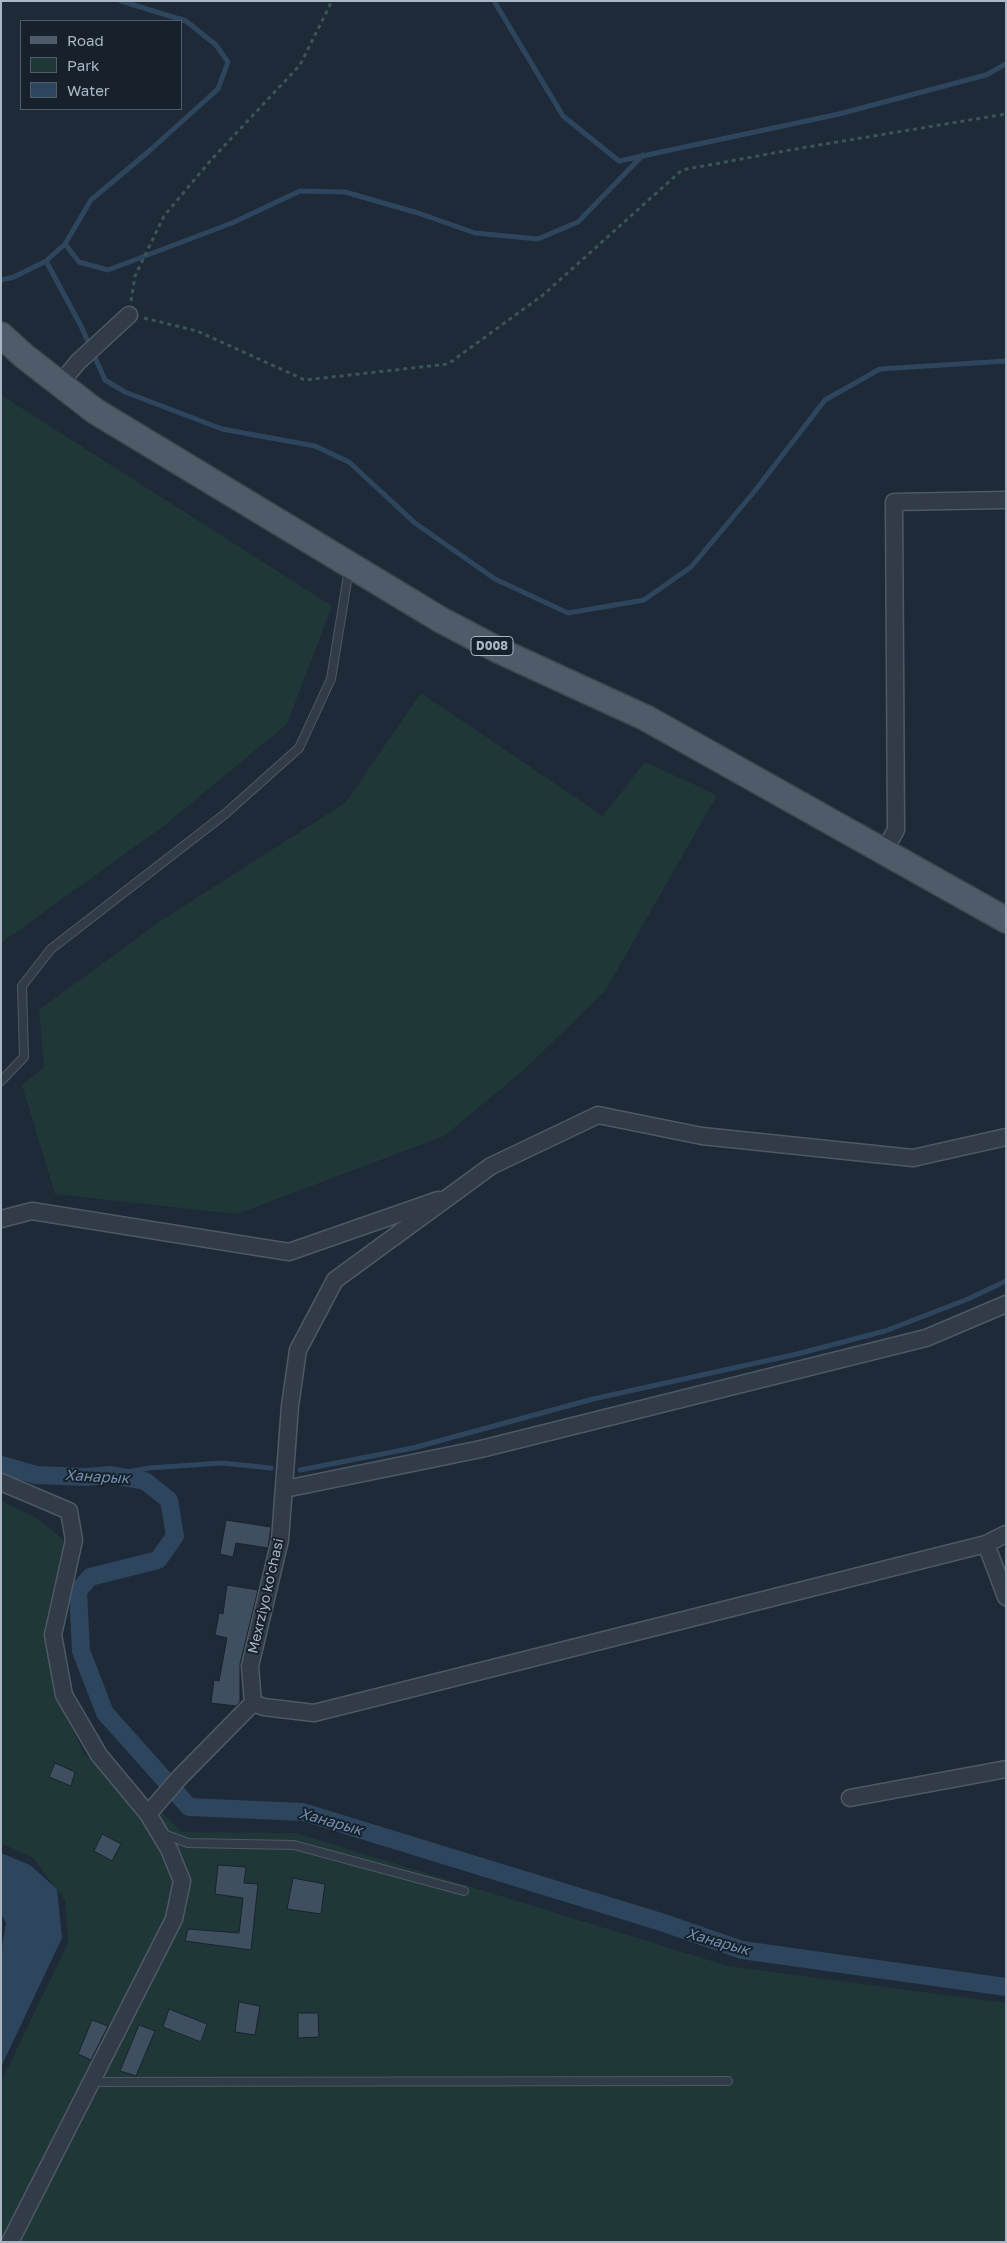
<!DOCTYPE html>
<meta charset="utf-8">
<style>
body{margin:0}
#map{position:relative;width:1007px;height:2243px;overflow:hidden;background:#1e2a37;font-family:"Golos Text",sans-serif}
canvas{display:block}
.frame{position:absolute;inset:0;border:2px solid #abb6c5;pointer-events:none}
.legend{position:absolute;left:20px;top:20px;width:162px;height:90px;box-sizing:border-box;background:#17212c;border:1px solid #525d69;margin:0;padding:6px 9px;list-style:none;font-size:15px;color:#abb6c5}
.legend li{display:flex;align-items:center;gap:10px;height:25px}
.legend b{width:25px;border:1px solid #525d69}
</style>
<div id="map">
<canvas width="1007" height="2243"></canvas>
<div class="frame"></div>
<ul class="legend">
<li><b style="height:6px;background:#4f5b68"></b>Road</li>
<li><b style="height:14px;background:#203738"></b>Park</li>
<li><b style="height:14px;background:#2e455e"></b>Water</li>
</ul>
</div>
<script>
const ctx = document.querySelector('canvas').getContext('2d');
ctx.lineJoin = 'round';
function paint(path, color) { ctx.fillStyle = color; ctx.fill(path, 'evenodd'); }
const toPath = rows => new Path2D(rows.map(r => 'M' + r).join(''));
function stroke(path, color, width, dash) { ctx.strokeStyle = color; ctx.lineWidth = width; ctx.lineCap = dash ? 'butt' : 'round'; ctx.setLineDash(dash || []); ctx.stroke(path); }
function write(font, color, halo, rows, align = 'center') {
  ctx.font = font + ' "Golos Text",sans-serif'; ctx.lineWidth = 4; ctx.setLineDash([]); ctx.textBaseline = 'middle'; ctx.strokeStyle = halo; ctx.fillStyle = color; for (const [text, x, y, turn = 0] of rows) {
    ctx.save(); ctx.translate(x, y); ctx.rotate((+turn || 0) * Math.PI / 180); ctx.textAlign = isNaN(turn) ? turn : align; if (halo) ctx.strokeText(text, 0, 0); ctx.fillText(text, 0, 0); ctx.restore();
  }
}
const green = toPath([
 [1,395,332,606,287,724,165,825,1,943],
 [421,693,603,816,645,762,717,795,605,991,526,1068,444,1136,237,1214,55,1194,22,1085,44,1067,39,1010,159,922,345,803],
 [1,1501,37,1518,64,1540,44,1631,56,1691,84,1755,126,1777,181,1832,296,1833,728,1966,1006,2003,1006,2242,1,2242,1,2082,68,1943,65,1900,33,1858,1,1843]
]);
const water = toPath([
 [1,1853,30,1865,57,1889,62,1938,1,2067,1,1953,6,1923,1,1914]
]);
const stream = toPath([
 [494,1,563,116,619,161,839,114,986,75,1006,64],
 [65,244,79,262,108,270,232,223,300,191,345,192,418,213,475,233,538,239,578,222,643,155],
 [46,261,81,326,105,380,125,392,222,429,315,446,349,462,415,523,495,579,568,613,644,600,691,567,754,492,825,400,880,369,1006,361],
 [1,280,14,277,46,261,65,244,91,200,148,152,218,89,228,62,216,45,186,21,121,1],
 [300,1470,413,1448,593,1399,797,1354,885,1331,968,1299,1006,1281],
 [111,1475,149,1468,222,1463,271,1468]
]);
const canal = toPath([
 [1,1465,36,1475,85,1477,111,1475,145,1481,169,1500,175,1536,158,1560,90,1577,78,1591,81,1651,105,1713,189,1807,303,1812,661,1922,742,1950,1006,1987]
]);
const building = toPath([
 [226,1520,271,1527,268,1548,236,1543,233,1557,220,1554,226,1520],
 [227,1585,258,1590,240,1664,240,1702,236,1706,211,1703,214,1680,219,1681,227,1638,215,1635,219,1613,223,1614,227,1585],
 [55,1763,75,1772,71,1786,49,1777,55,1763],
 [102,1834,121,1844,112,1861,94,1851,102,1834],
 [218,1865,246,1867,244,1883,258,1884,251,1950,185,1941,188,1929,239,1933,243,1898,215,1894,218,1865],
 [293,1878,325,1884,321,1914,287,1909,293,1878],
 [239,2002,260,2006,255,2035,235,2032,239,2002],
 [169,2009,207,2024,201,2042,163,2027,169,2009],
 [298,2013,318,2013,319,2037,298,2038,298,2013],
 [92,2020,108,2026,91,2060,78,2054,92,2020],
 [139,2025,155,2031,136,2076,120,2071,139,2025]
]);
const path = toPath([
 [131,301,135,276,164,216,211,160,300,65,332,1],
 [144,318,197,331,305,380,448,364,543,295,682,170,801,148,1006,114]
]);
const lane = toPath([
 [1,1081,24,1057,22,986,51,949,225,814,299,748,331,679,349,569],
 [161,1833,188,1843,294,1845,464,1891],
 [92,2082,728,2081]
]);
const street = toPath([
 [59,385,78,362,129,315],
 [884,851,896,830,894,502,1006,500],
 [1,1219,32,1211,289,1252,438,1200],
 [1,1482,69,1511,74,1540,53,1635,64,1695,99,1755,148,1814,169,1849,182,1881,174,1919,10,2242],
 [285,1489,481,1449,926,1338,1006,1304],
 [986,1544,1006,1597],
 [253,1703,250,1666,280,1540,290,1406,298,1350,335,1280,491,1166,598,1115,702,1136,913,1158,1006,1137],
 [253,1703,264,1707,314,1713,986,1544,1006,1534],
 [850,1798,1006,1769],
 [148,1814,180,1777,253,1703]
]);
const primary = toPath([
 [1,335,24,356,95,411,441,620,500,651,646,718,1006,920]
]);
const shields = [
 [492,646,42]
];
const shieldNames = [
 ["D008",492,646]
];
const streetNames = [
 ["Mexrziyo ko'chasi",266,1596,-77]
];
const waterNames = [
 ["Ханарык",97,1477,3],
 ["Ханарык",331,1822,16],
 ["Ханарык",718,1942,16]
];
paint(green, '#203738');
paint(water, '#2e455e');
stroke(stream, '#2e455e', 5);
stroke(canal, '#2e455e', 18);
paint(building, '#404f60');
stroke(building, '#19232e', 1);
stroke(lane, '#4f5966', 10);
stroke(street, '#4f5966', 19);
stroke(primary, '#3b4551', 28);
stroke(path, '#3d5456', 3, [4, 4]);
stroke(lane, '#313c48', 8);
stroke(street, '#313c48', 16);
stroke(primary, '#4f5b68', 25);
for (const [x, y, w] of shields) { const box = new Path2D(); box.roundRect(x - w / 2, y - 9.5, w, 19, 4); ctx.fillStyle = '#17212c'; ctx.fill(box); stroke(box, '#abb6c5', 1); }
write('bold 12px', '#abb6c5', null, shieldNames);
write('14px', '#abb6c5', '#17212c', streetNames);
write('italic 15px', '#718fb0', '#17212c', waterNames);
</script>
